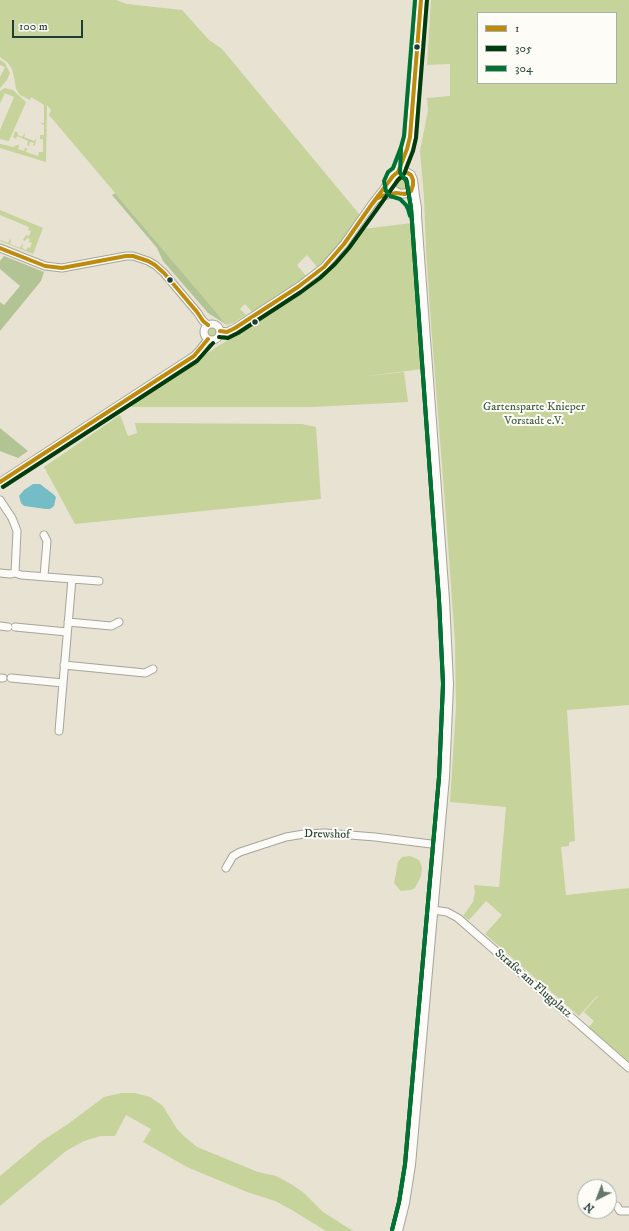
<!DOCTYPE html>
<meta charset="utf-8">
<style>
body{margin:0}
#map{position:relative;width:629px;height:1231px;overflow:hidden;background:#e8e2d3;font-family:"IM FELL DW Pica",serif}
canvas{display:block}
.legend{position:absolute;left:477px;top:12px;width:140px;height:72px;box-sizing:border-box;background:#fdfcf7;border:1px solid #a4b0a9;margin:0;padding:5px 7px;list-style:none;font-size:12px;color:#1f3d34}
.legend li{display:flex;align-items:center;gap:8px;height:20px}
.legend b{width:20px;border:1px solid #a4b0a9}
.north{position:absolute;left:577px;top:1179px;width:40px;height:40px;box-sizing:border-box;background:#fdfcf7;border:1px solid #a4b0a9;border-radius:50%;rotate:222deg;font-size:11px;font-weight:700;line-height:16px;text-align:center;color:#1f3d34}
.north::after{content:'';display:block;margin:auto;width:14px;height:18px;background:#65776c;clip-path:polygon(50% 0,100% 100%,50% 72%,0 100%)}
.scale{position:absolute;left:12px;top:20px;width:71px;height:18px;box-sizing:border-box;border:2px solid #1f3d34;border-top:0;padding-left:5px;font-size:12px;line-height:14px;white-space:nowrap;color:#1f3d34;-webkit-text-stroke:3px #fdfcf7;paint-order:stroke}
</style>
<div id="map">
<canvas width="629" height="1231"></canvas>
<ul class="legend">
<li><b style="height:5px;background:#be8b0d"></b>1</li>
<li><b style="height:5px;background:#003c0c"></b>305</li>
<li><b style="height:5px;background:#007334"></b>304</li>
</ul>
<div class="north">N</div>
<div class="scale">100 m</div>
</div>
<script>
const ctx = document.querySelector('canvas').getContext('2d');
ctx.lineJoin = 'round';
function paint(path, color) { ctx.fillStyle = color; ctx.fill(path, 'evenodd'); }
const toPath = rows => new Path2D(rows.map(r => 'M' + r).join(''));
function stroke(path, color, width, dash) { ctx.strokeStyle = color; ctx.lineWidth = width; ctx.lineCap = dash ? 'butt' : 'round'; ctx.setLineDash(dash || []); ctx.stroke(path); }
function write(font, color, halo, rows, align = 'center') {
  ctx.font = font + ' "IM FELL DW Pica",serif'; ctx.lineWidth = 4; ctx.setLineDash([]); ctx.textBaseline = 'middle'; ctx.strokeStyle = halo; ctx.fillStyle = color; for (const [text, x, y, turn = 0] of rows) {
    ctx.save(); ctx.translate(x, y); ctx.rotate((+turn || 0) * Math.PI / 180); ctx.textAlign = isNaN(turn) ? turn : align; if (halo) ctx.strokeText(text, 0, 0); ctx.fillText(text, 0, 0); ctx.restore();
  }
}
const green = toPath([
 [0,0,116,0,127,4,182,10,209,40,222,49,360,215,345,237,329,256,317,267,307,255,297,265,307,277,252,312,245,304,240,309,246,315,233,323,227,325,49,115,51,110,47,105,46,162,0,148,0,144,13,147,17,145,19,145,18,149,24,151,25,148,27,148,26,152,38,156,39,152,43,152,43,139,40,139,40,135,44,135,44,125,41,124,41,123,44,123,44,105,31,97,30,100,20,95,16,89,14,77,12,69,8,63,0,57],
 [431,0,629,0,629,705,567,710,575,841,569,842,569,846,561,847,566,895,629,888,629,1062,589,1027,594,1021,584,1012,598,996,597,996,579,1016,485,934,502,915,486,901,469,920,463,916,473,902,475,892,474,885,499,887,506,807,450,802,456,707,455,642,447,530,431,324,426,250,424,197,420,151,428,110,427,98,450,96,450,64,427,65],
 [478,13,616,13,616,83,478,83],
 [0,60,5,63,10,73,7,80,0,88,0,77,5,67,0,65],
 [5,88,13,90,26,102,9,141,8,141,0,139,0,130,14,97,5,93,0,104,0,91],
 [15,131,18,133,18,135,22,137,24,134,25,133,24,137,34,141,36,138,35,145,33,146,34,143,30,142,29,146,27,145,28,141,17,136,16,139,13,137],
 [401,173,411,179,409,188,401,191,394,187,394,178],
 [0,210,43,228,33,254,0,241,0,240,8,243,10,239,11,240,10,244,20,248,22,244,23,245,22,248,26,250,28,247,30,248,32,243,29,242,30,239,27,238,25,241,23,240,26,235,29,236,31,231,28,230,29,227,0,215],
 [412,223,422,369,361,377,404,372,408,402,312,407,132,407,130,403,310,287,343,255,363,229],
 '206.5 332a5.5 5.5 0 1 1 11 0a5.5 5.5 0 1 1-11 0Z',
 [120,415,128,436,137,433,135,423,302,424,316,427,321,499,75,524,44,467],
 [410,856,419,860,422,867,421,876,415,888,411,890,401,891,394,883,398,862,402,857],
 [122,1093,135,1093,150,1097,163,1106,177,1129,185,1137,197,1147,258,1172,276,1176,291,1184,304,1193,323,1212,353,1231,326,1231,292,1210,275,1201,247,1192,187,1167,143,1142,151,1129,126,1115,115,1136,101,1136,84,1141,66,1151,0,1206,0,1176,42,1141,68,1124,104,1097]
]);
const forest = toPath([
 [115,193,227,325,208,313,163,261,157,248,112,195],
 [4,256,44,272,41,281,0,331,0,302,4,305,20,286,0,269,0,261],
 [0,428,28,451,18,458,0,451]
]);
const water = toPath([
 [33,484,40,484,53,494,56,497,54,506,50,509,46,509,24,506,21,503,19,496,24,490]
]);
const minor = toPath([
 [376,199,382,196,396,193],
 [0,248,45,266,62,268,126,256,133,256,148,261,155,265,164,273,197,312,203,321,208,325],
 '204 332a8 8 0 1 1 16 0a8 8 0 1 1-16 0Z',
 [220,331,227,332,235,328,298,287,324,267,344,244,372,204,390,181],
 [0,482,194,356,199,351,208,339],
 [0,500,12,518,17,531,15,573],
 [0,573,10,574,15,573,21,575,72,579,63,683,11,678],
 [44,576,47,541,44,535],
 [72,579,99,581],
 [68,622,111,626,119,622],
 [0,626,8,627],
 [15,627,67,632],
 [64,665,145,673,153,669],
 [0,678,3,678],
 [59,731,63,683],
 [226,868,233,856,240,852,286,837,304,834,325,833,375,837,439,845],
 [433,910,447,912,458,918,629,1068],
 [617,1206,620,1211,629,1211]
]);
const major = toPath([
 [398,172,407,149,410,137,421,0],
 [398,1231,405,1203,411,1165,445,777,449,684,445,600,417,216,417,208,415,196,413,180,411,175,406,172,398,172,393,176,390,181,392,189,399,194,408,193,413,185]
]);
const bus1 = toPath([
 [373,203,376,199,382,196,396,193,405,194,411,191,413,185,413,180,411,175,406,172],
 [0,248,45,266,62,268,126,256,133,256,148,261,155,265,164,273,197,312,203,321,208,325],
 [220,331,227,332,235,328,298,287,324,267,344,244,372,204,393,176,398,172,407,149,410,137,421,0],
 [0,482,194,356,208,339]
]);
const bus2 = toPath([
 [404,174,413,151,416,138,427,0],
 [219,337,228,338,238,333,301,292,320,278,335,264,349,248,398,180,401,177,406,179,411,208,439,600,443,684,439,777,405,1164,399,1202,392,1230],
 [3,487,197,361,213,343]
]);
const bus3 = toPath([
 [410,216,408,209,406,205,400,199,390,196,386,191,384,181,388,172,393,168,401,147,404,136,415,0],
 [392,1230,399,1202,405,1164,439,777,443,684,439,600,411,208,407,182,400,173,401,149]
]);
const markers = [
 [417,47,3.5,"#1f3d34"],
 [170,280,3.5,"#1f3d34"],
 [255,322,3.5,"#1f3d34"]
];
const parkNames = [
 ["Gartensparte Knieper",534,408],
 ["Vorstadt e.V.",534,422]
];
const streetNames = [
 ["Drewshof",327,835,1],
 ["Straße am Flugplatz",533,984,41]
];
paint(green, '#c6d39b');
paint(forest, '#b3c494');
paint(water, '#74bcc6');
stroke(minor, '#a4a59b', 9);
stroke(major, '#a4a59b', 10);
stroke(minor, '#fcfbf8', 7);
stroke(major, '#fcfbf8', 8);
stroke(bus1, '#be8b0d', 4);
stroke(bus2, '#003c0c', 4);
stroke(bus3, '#007334', 4);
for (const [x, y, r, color] of markers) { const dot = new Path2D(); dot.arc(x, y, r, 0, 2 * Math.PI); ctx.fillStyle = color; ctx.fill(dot); stroke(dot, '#fdfcf7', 1.5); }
write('12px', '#425f42', '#fdfcf7', parkNames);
write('12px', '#1f3d34', '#fdfcf7', streetNames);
</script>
